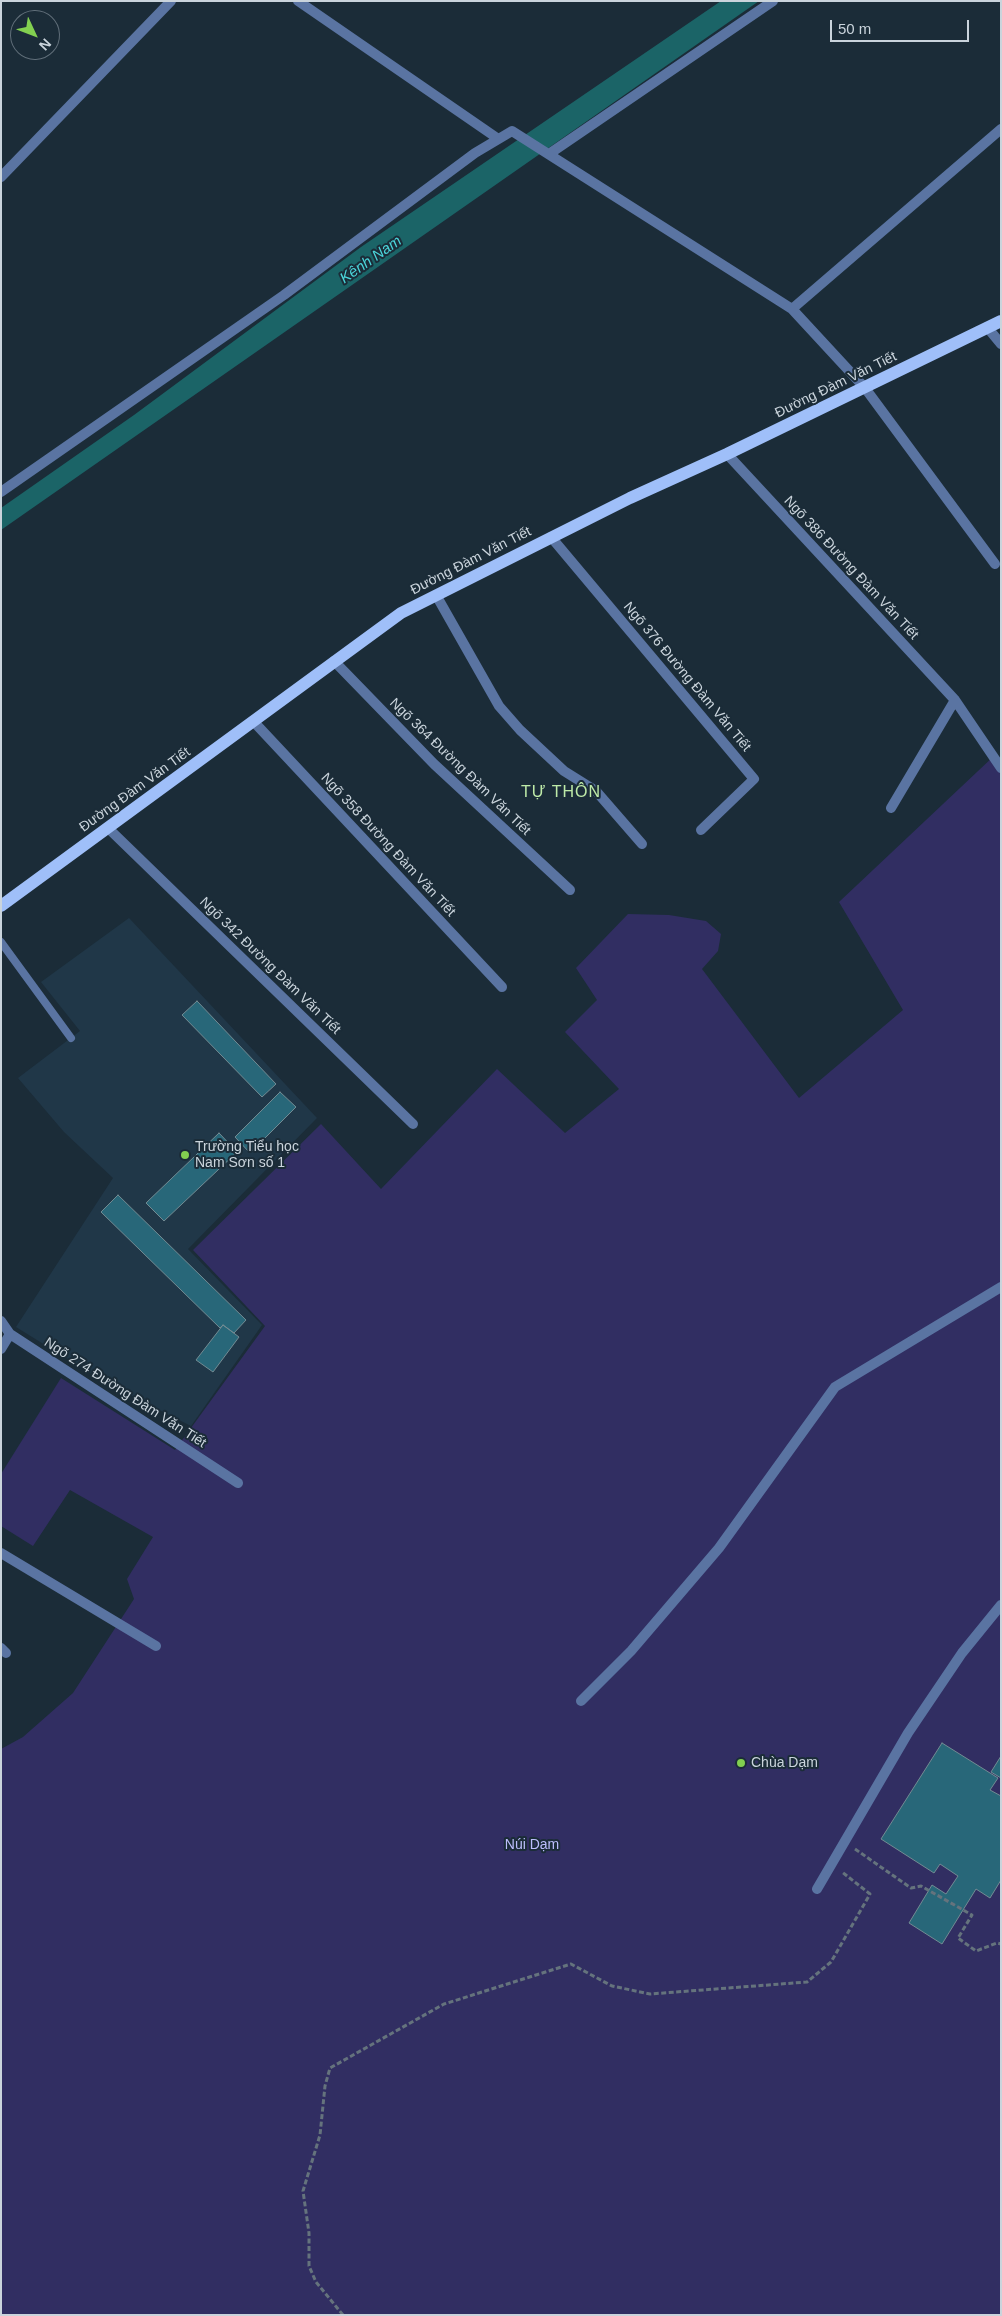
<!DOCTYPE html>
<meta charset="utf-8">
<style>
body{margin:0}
#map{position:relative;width:1002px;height:2316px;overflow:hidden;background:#1b2c38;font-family:Arial,sans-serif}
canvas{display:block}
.frame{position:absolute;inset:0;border:2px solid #cad4dc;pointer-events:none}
.north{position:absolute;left:10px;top:10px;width:50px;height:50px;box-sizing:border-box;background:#1b2c38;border:1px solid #616f7a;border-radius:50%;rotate:133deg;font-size:14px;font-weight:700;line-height:20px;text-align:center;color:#cad4dc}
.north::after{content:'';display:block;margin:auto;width:18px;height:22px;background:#82d050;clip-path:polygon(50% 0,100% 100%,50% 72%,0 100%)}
.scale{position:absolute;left:830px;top:20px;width:139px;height:22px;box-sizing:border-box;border:2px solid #cad4dc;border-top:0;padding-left:6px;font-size:15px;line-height:18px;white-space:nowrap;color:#cad4dc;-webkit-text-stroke:4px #1b2c38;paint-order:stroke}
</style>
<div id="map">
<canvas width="1002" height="2316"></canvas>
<div class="frame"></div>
<div class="north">N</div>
<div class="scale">50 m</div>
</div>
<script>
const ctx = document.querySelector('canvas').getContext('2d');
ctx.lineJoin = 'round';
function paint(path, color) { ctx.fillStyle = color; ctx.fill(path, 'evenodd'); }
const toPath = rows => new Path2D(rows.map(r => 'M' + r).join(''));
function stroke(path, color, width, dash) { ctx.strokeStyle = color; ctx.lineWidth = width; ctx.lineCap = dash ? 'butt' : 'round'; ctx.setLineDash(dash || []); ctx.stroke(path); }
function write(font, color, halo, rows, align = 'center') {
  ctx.font = font + ' Arial,sans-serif'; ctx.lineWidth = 4; ctx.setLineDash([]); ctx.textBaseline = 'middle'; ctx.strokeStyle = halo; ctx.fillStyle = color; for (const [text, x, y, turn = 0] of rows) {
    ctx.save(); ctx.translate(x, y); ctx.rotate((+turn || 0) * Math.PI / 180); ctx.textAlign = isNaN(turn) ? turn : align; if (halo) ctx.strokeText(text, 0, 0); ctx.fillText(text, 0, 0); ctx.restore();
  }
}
const built = toPath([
 [129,918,317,1118,188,1249,262,1325,191,1426,108,1384,16,1327,113,1178,64,1132,18,1078,80,1031,41,982]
]);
const green = toPath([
 [995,755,1001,761,1001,2315,1,2315,1,1749,23,1737,73,1693,134,1599,127,1579,153,1537,70,1490,33,1546,1,1526,1,1474,61,1378,175,1450,265,1326,193,1250,321,1124,381,1189,497,1069,565,1133,619,1089,565,1032,597,1000,576,968,628,914,669,915,706,921,721,934,718,951,702,969,799,1098,903,1010,839,902]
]);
const water = toPath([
 [721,1,759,1,1,530,1,508,134,415,361,247]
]);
const building = toPath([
 [197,1001,276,1084,262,1097,182,1015,197,1001],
 [280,1092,296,1107,250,1153,235,1137,280,1092],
 [219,1133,237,1152,164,1221,146,1203,219,1133],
 [118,1195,246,1320,234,1333,223,1325,220,1328,101,1212,118,1195],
 [223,1325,239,1337,213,1372,196,1360,223,1325],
 [942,1743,998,1778,990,1790,1001,1796,1001,1880,990,1898,976,1889,942,1944,909,1923,932,1885,946,1894,958,1876,940,1864,934,1873,881,1839,942,1743],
 [1001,1756,1001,1778,991,1772,1001,1756]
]);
const path = toPath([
 [855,1849,911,1888,921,1886,972,1915,958,1938,976,1951,997,1943,1001,1944],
 [343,2315,316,2282,309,2266,309,2233,303,2191,320,2135,325,2086,330,2068,444,2004,571,1964,612,1986,650,1994,807,1982,831,1962,870,1894,842,1872]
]);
const lane = toPath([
 [1,942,71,1038]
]);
const street = toPath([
 [298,1,497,138],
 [549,154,773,1],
 [1,177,171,1],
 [792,309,1001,129],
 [987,327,1001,344],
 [727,454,955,700,1001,768],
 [1,492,284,295,475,153,512,131,792,309,865,388,995,564],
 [551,537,754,779,701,830],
 [436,595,499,706,520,730,564,771,596,791,642,844],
 [334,661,434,764,570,890],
 [254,722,502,987],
 [891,808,955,700],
 [108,828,413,1124],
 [1,1321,10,1334,238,1483],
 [1,1349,10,1334],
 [1,1553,156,1646],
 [1,1648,6,1653],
 [581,1701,631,1651,719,1548,835,1387,1001,1287],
 [817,1889,908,1733,962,1653,1001,1605]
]);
const primary = toPath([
 [1,906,401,613,630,498,727,454,1001,321]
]);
const markers = [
 [185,1155,5,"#82d050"],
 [741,1763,5,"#82d050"]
];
const streetNames = [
 ["Đường Đàm Văn Tiết",836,385,-26],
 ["Đường Đàm Văn Tiết",471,561,-27],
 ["Ngõ 386 Đường Đàm Văn Tiết",851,568,47],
 ["Ngõ 376 Đường Đàm Văn Tiết",687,677,50],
 ["Ngõ 364 Đường Đàm Văn Tiết",460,767,44],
 ["Đường Đàm Văn Tiết",135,790,-36],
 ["Ngõ 358 Đường Đàm Văn Tiết",388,845,47],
 ["Ngõ 342 Đường Đàm Văn Tiết",270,966,44],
 ["Ngõ 274 Đường Đàm Văn Tiết",125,1393,33]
];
const poiNames = [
 ["Trường Tiểu học",195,1147],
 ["Nam Sơn số 1",195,1163],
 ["Chùa Dạm",751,1763]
];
const parkNames = [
 ["Núi Dạm",532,1845]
];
const waterNames = [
 ["Kênh Nam",371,260,-35]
];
const quarterNames = [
 ["TỰ THÔN",561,793]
];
paint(built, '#203748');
paint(green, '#312e62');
paint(water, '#1b6467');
paint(building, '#286779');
stroke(building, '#728b93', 1);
stroke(path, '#65737d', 3, [5, 2.5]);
stroke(lane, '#5a74a2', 8);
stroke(street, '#5a74a2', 10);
stroke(primary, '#9fbff9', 12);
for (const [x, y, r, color] of markers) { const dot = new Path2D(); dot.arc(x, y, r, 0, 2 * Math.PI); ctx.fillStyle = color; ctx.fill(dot); stroke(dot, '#1b2c38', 2); }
write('14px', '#cad4dc', '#1b2c38', streetNames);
write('14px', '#cad4dc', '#1b2c38', poiNames, 'left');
write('14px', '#bcbefc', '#1b2c38', parkNames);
write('italic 15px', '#4bd5da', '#1b2c38', waterNames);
ctx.letterSpacing = '1px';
write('16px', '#beeaa8', '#1b2c38', quarterNames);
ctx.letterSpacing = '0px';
</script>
